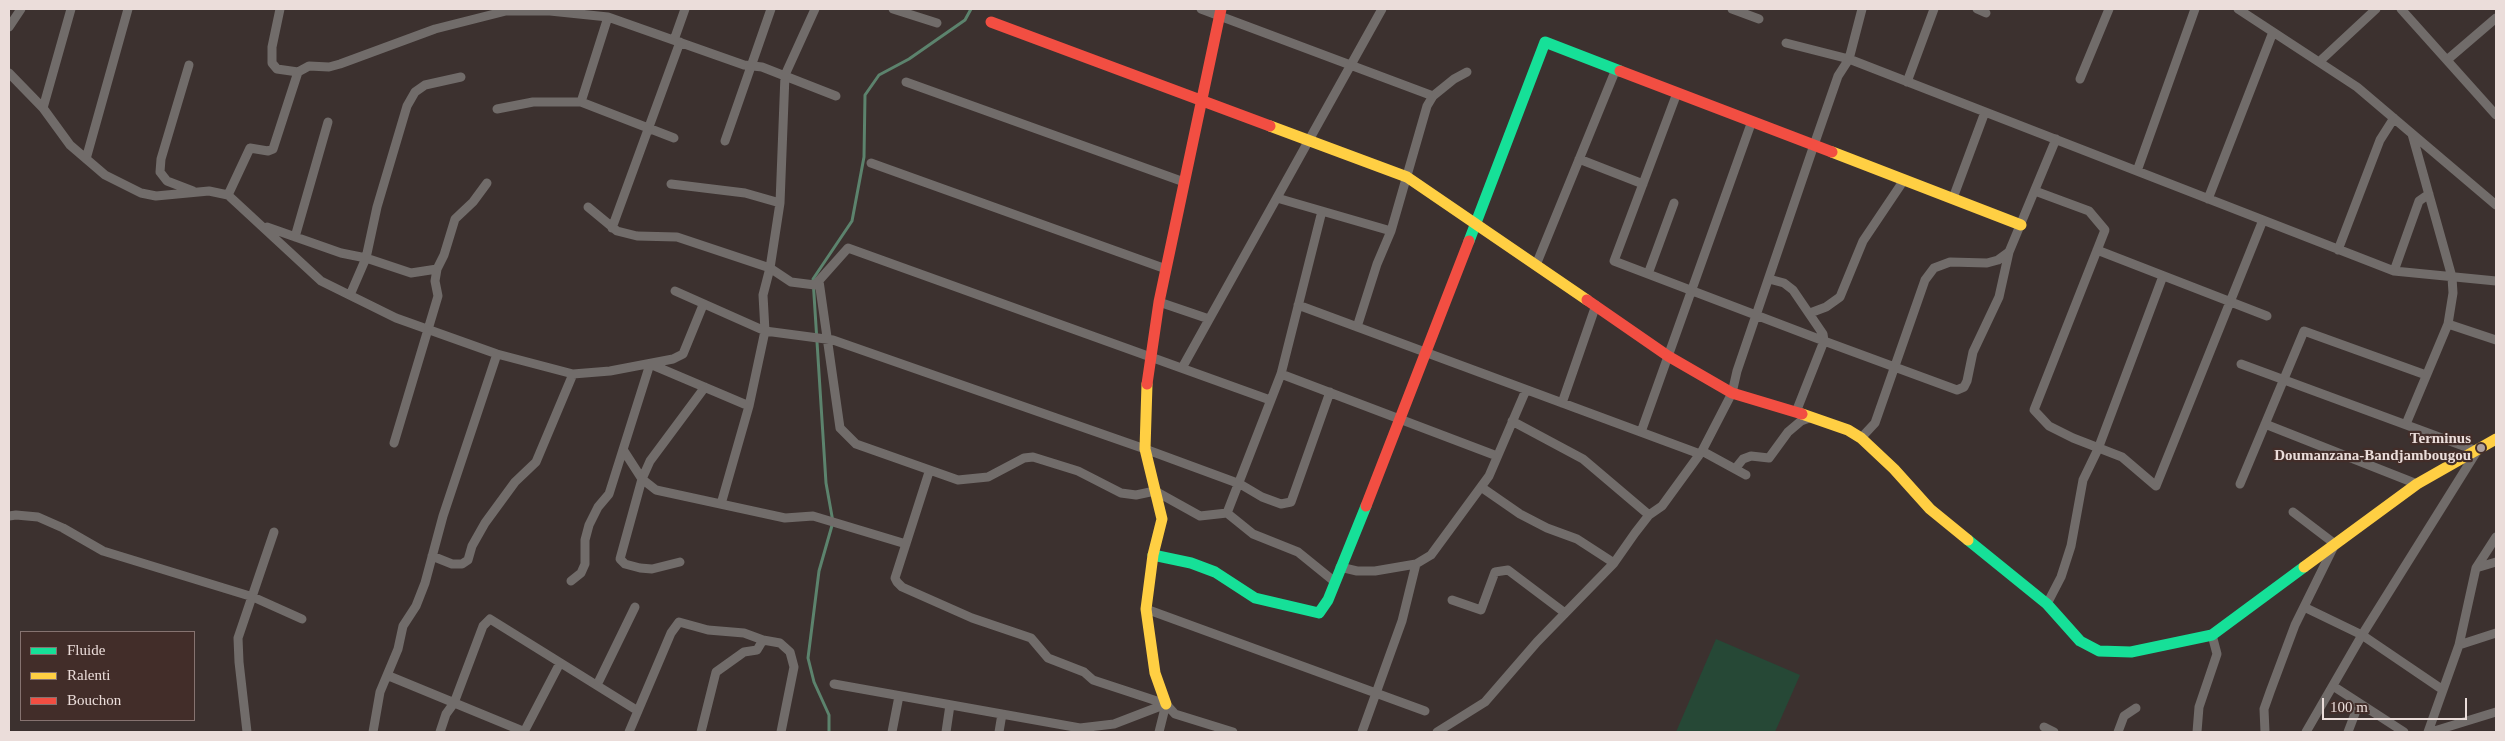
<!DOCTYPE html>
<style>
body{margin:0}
#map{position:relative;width:2505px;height:741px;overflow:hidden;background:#3c312f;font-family:Georgia,serif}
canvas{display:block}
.frame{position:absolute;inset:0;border:10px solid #ebddda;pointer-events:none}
.legend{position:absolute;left:20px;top:631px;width:175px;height:90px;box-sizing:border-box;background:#422d29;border:1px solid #867370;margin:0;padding:6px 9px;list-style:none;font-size:15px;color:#ebddda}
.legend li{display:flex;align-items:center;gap:10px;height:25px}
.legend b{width:25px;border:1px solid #867370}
.scale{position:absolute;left:2322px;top:698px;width:145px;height:22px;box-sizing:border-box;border:2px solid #ebddda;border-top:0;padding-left:6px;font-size:15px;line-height:18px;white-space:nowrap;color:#ebddda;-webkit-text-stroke:4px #422d29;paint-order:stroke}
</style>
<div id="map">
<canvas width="2505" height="741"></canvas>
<div class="frame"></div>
<ul class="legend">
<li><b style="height:6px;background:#16e098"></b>Fluide</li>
<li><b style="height:6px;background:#ffcf43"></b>Ralenti</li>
<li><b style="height:6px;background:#f24e42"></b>Bouchon</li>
</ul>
<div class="scale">100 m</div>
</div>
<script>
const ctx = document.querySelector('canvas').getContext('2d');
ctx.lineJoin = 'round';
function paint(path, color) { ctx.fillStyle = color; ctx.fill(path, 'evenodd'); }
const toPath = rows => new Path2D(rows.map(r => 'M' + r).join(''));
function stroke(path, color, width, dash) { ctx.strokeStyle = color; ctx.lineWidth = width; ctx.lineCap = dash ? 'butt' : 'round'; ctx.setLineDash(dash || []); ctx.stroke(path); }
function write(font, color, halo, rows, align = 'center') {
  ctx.font = font + ' Georgia,serif'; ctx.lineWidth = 4.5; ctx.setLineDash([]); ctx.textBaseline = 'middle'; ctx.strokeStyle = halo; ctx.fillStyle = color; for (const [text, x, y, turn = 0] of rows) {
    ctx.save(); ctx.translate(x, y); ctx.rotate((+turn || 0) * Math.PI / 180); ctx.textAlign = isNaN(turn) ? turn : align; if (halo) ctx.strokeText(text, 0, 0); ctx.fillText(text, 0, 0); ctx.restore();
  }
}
const green = toPath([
 [1716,639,1800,675,1775,732,1676,732]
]);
const stream = toPath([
 [829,732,829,715,814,682,808,658,819,571,833,522,826,483,813,279,852,221,864,157,865,95,879,75,909,59,965,20,971,9]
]);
const street = toPath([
 [280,9,272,47,272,63,277,69,298,72],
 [893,9,937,23],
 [1201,9,1433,96],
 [1732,9,1759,19],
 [1977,9,1986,13],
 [2238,9,2357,87,2496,205],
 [2401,9,2496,115],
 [9,27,21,9],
 [674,40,685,9],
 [1786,43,1849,59,2394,271,2496,281],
 [2447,60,2496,18],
 [2319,62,2376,9],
 [189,65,161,159,160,172,167,181,193,191],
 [9,73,43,108,70,145,105,175,141,193,156,196,209,191,228,195,321,281,396,318,497,354,573,374,610,371,673,359,683,354,703,305],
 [2080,79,2109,9],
 [906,82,1184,182],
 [1907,82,1934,9],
 [1677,93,1614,261,1824,341,1796,412],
 [581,102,608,17],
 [43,108,71,9],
 [497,109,533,102,581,102,674,138],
 [725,141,771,9],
 [86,159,128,9],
 [1579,159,1643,184],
 [871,163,1166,269],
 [2137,171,2195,9],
 [671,184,745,193,780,203],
 [2035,191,2089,211,2105,230,2034,410,2049,426,2073,438,2122,457,2156,486,2263,220],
 [228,195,250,148,268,151,273,149,298,72,309,66,329,67,340,64,435,29,506,11,550,11,608,17,744,65,762,67,836,96],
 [1277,198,1391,231],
 [1953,198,1985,112],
 [2208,199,2273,32],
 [588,207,617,231,637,236,677,237,770,268,791,282,815,285,848,248,1270,400],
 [267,227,341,253,366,258,411,273,437,269],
 [612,228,680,42],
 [295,237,328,122],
 [2097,250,2267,316],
 [2338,250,2380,140,2394,118],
 [1536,265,1616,69],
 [2394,271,2419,201,2429,194],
 [1648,274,1674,203],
 [1769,279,1784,283,1793,290,1823,334,1824,341,1957,390,1964,387,1967,381,1973,352,1999,297,2009,252],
 [819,281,840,428,856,444,958,480,988,477,1024,458,1033,457,1078,471,1121,493,1136,495,1155,491,1200,516,1227,513,1253,534,1298,552,1335,582],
 [675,291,765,331,833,340,1145,449,1240,484,1262,497,1281,504,1291,502,1330,392],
 [350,295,366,258,377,207,407,106,415,92,425,85,461,77],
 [1159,302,1209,319],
 [1298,305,1700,454],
 [1810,313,1826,307,1840,297,1863,241,1904,180],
 [2448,324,2496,340],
 [1357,327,1377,264,1391,231,1427,106,1433,96,1454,79,1467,72],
 [2241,364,2477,451,2362,635,2306,732],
 [1182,368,1382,9],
 [1281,374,1497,456],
 [1562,403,1596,305],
 [1512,421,1583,459,1649,515],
 [2265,424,2417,484],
 [2406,424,2448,324,2453,293,2452,277,2412,134],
 [1641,432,1752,121],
 [1861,438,1875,423,1925,280,1934,268,1950,262,1987,263,1998,260,2009,252,2056,139],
 [394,443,438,296,435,281,437,269,444,255,455,219,473,202,487,183],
 [624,451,642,479,656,490,785,518,813,516,906,544],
 [1702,451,1746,475],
 [1735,469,1743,459,1751,456,1769,458,1788,432,1801,421,1812,417],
 [929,472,895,578,897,582,902,587,972,618,1031,638,1048,658,1084,672,1093,680,1166,704,1175,714,1233,732],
 [2240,484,2304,331,2426,375],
 [1481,487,1520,514,1547,528,1577,539,1614,563],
 [721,504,749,406,765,331,763,295,770,268,780,203,785,75,815,9],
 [1227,513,1281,374,1322,211],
 [9,516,16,515,38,517,63,528,103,551,253,597,302,619],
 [432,556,452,564,462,564,468,560,472,546,485,523,515,482,536,462,573,374],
 [680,562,652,569,640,568,625,564,620,559,642,479,650,461,705,387],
 [1340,567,1357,571,1375,571,1416,564,1431,555,1489,476,1526,390],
 [2476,568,2496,562],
 [571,581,581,573,585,564,585,540,589,525,598,507,609,494,650,364,749,406],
 [1452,600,1481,610,1495,572,1508,570,1565,613],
 [2047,604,2061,577,2071,546,2083,480,2098,449,2163,276],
 [2304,607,2362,635,2443,690],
 [1146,609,1425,711],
 [2459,645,2496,633],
 [389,676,525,732],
 [834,684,1080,728,1114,724,1166,704],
 [597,685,635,607],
 [2333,686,2404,732],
 [2044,727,2054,732],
 [247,732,239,662,238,638,274,532],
 [373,732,380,692,398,649,403,626,416,606,425,583,443,516,497,354],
 [440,732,446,714,454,703,483,626,490,619,638,711],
 [524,732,560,663],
 [629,732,671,633,679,622,708,630,744,633,763,640,780,643,790,652,794,667,781,732],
 [701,732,716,672,744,652,757,650,763,640],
 [892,732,899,696],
 [946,732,950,705],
 [999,732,1002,714],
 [1159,732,1166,704],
 [1362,732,1402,621,1416,564],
 [1437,732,1485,702,1537,642,1614,563,1635,533,1649,515,1662,506,1702,451,1732,393,1737,371,1814,145,1838,76,1849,59,1862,9],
 [2118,732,2124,716,2136,708],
 [2197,732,2199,707,2217,654,2212,635],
 [2265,732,2264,709,2270,692,2295,625,2335,544,2293,512],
 [2348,732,2359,703],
 [2428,732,2459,645,2476,568,2496,537],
 [2431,732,2496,712]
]);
const fast = toPath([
 [1469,241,1545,42,1620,71],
 [1968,540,2047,604,2080,641,2099,651,2131,652,2212,635,2304,567],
 [1153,555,1191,563,1215,572,1255,598,1319,613,1328,600,1366,506]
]);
const slow = toPath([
 [1270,126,1407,177,1587,300],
 [1832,152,2021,225],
 [1147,384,1145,449,1162,519,1153,555,1146,609,1155,673,1166,704],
 [1802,414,1848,430,1861,438,1894,469,1930,509,1968,540],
 [2304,567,2417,484,2496,439]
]);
const jam = toPath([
 [991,22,1270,126],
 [1620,71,1832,152],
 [1587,300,1668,356,1732,393,1802,414],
 [1147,384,1159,302,1221,9],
 [1366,506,1469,241]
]);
const markers = [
 [2481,448,5,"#aea19e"]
];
const poiNames = [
 ["Terminus",2471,439],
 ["Doumanzana-Bandjambougou",2471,456]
];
paint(green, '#264836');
stroke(stream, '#5c836d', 3);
stroke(street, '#716c6a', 9);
stroke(fast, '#16e098', 11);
stroke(slow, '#ffcf43', 11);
stroke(jam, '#f24e42', 11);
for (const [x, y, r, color] of markers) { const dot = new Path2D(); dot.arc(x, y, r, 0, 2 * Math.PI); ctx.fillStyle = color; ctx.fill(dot); stroke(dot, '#422d29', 2); }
write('bold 15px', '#ebddda', '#422d29', poiNames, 'right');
</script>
